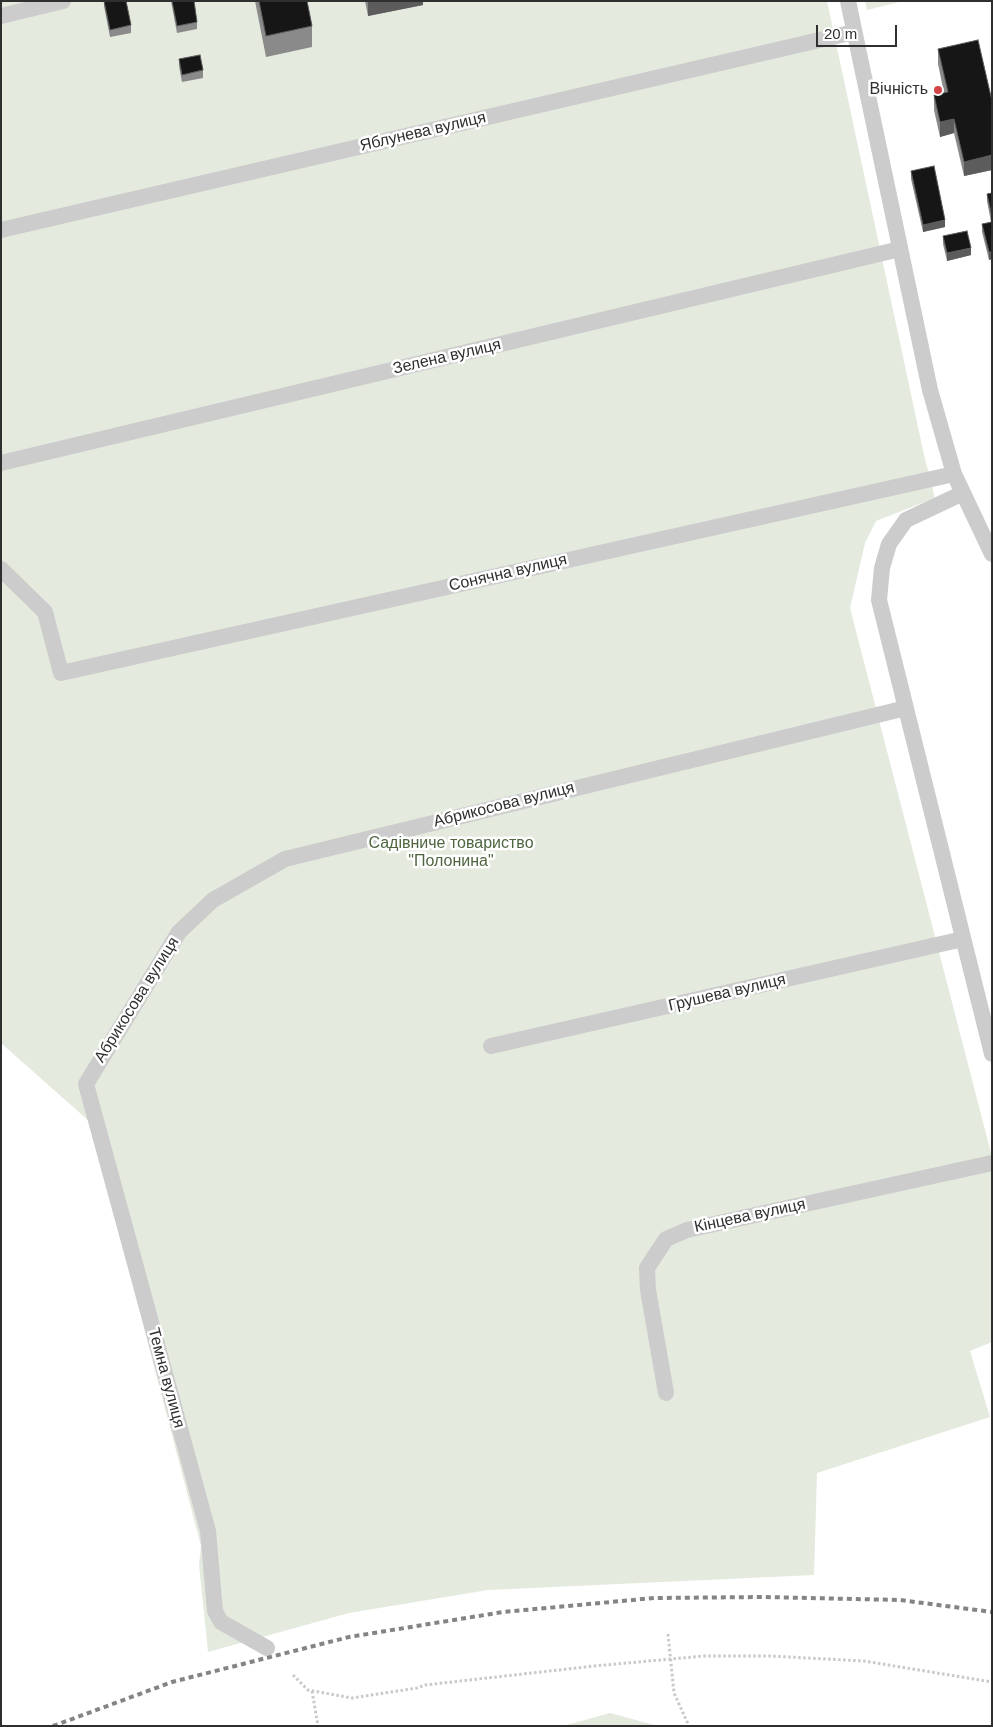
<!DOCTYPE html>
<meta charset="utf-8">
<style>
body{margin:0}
#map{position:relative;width:993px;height:1727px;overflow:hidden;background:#fff;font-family:Arial,sans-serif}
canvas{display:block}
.frame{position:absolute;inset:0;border:2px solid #2f2f2f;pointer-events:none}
.scale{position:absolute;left:816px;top:25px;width:81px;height:22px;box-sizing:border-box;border:2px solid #2f2f2f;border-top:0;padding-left:6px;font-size:15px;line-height:18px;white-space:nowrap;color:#2f2f2f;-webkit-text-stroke:4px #fff;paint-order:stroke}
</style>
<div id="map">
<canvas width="993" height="1727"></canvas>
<div class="frame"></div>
<div class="scale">20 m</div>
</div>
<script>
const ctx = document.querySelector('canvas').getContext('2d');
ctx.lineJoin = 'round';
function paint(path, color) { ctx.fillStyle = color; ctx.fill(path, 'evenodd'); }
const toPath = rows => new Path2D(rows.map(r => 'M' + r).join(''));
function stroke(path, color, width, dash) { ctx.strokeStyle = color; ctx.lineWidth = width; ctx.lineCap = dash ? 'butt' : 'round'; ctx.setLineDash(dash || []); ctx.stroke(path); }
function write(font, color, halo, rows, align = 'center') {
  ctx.font = font + ' Arial,sans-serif'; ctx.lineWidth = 5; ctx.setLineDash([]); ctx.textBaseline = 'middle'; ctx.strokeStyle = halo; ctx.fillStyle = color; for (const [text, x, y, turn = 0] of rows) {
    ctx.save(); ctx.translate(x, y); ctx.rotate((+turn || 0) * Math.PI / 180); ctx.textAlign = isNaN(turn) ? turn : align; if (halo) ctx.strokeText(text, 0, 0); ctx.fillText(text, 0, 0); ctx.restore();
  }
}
const green = toPath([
 [1,1,827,1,924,455,935,498,876,521,865,543,850,608,992,1157,992,1342,970,1351,990,1417,817,1473,814,1575,488,1590,349,1613,208,1652,199,1565,201,1546,90,1122,1,1043],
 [865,1,903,1,867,10],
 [610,1713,658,1726,563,1726]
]);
const path = toPath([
 [668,1634,674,1693,689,1726],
 [293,1675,308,1690,352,1698,417,1688,425,1685,594,1666,704,1656,770,1656,864,1661,992,1682],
 [312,1691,318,1726]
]);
const service = toPath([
 [848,1,930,390,954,474,992,554],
 [1,16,63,1],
 [1,230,854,32],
 [1,463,900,249],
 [963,493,906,520,889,544,882,568,879,600,992,1054],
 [1,569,45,612,61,673,954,474],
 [491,1046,963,939],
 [666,1393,648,1290,647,1268,666,1239,687,1230,992,1163],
 [267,1648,221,1622,215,1611,208,1531,86,1084,179,932,213,900,285,859,906,708]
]);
const rail = toPath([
 [53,1726,172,1682,349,1637,503,1612,654,1598,764,1597,900,1600,992,1612]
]);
const wall = toPath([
 [104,1,126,1,131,25,131,33,110,37,104,6],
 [171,1,194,1,197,22,197,29,177,33],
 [255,1,307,1,312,26,312,47,266,57],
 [365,1,423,1,423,5,368,16],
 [938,49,992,101,992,170,964,176,954,133,940,137,934,110,934,95,944,93,938,64],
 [179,59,203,70,203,78,182,82,179,66],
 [911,171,945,227,923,232,911,179],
 [992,193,992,259,989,260,982,232,982,224,991,222,987,201,987,194],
 [943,236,971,255,947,261,943,244]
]);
const shadedWall = toPath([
 [368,1,423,1,423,5,368,16],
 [954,119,954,133,940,137,940,122],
 [992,155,992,170,964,176,964,162],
 [945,220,945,227,923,232,923,225],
 [971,248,971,255,947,261,947,253],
 [989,252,992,252,992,259,989,260]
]);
const building = toPath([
 [104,1,126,1,131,25,110,30,104,1],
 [172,1,194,1,197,22,177,26,172,1],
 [259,1,307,1,312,26,266,36,259,1],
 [978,40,992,101,992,155,964,162,954,119,940,122,934,95,948,92,938,49,978,40],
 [200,55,203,70,182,75,179,59,200,55],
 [934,166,945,220,923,225,911,171,934,166],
 [992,193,992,217,987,194,992,193],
 [992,222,992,252,989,252,982,224,992,222],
 [967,231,971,248,947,253,943,236,967,231]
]);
const markers = [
 [938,90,5,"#d44345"]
];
const poiNames = [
 ["Вічність",928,90]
];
const streetNames = [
 ["Яблунева вулиця",423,132,-13],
 ["Зелена вулиця",447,357,-13],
 ["Сонячна вулиця",508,573,-13],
 ["Абрикосова вулиця",504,805,-14],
 ["Грушева вулиця",727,993,-13],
 ["Абрикосова вулиця",137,1000,-58],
 ["Кінцева вулиця",750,1216,-12],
 ["Темна вулиця",166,1378,75]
];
const parkNames = [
 ["Садівниче товариство",451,844],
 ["\"Полонина\"",451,862]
];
paint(green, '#e4eade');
stroke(path, '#c9c9c9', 3, [2.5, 2.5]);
stroke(service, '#ccc', 16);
stroke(rail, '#848484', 4, [5, 4]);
paint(wall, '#8a8a8a');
paint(shadedWall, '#5c5c5c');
paint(building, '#161616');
stroke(building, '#5c5c5c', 1);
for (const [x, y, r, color] of markers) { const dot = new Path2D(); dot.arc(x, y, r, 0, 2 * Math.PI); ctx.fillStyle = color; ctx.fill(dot); stroke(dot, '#fff', 2); }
write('16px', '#2f2f2f', '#fff', poiNames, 'right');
write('16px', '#2f2f2f', '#fff', streetNames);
write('16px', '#506640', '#fff', parkNames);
</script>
